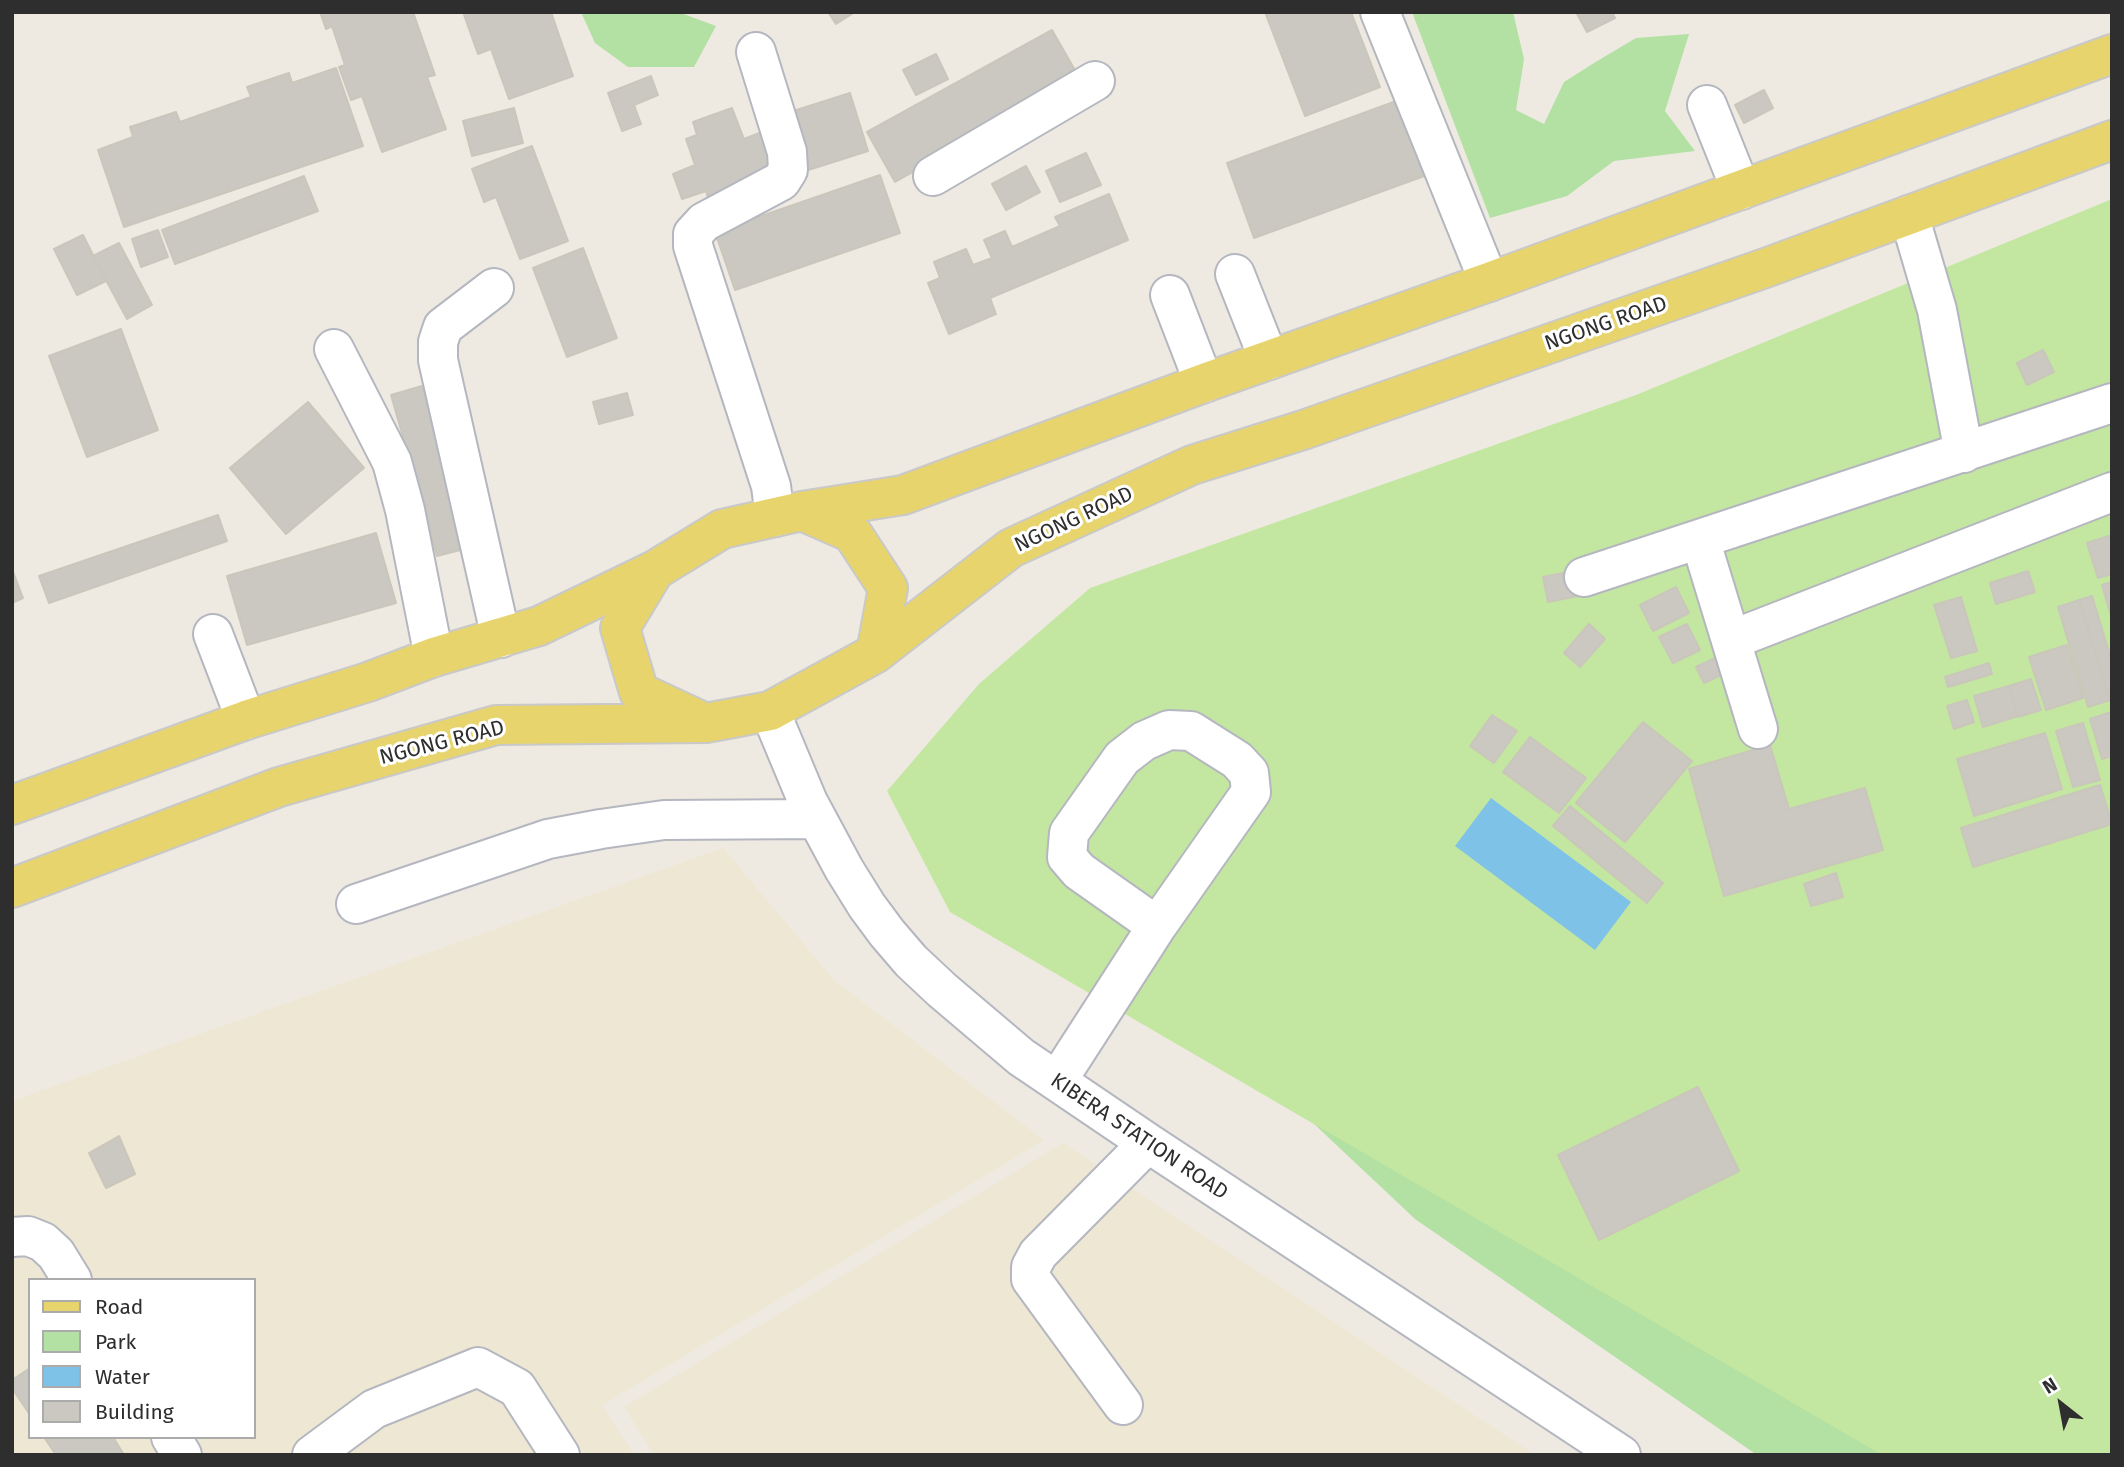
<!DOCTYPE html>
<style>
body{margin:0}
#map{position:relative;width:2124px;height:1467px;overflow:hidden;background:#eeeae2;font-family:"Fira Sans",sans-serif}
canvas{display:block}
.frame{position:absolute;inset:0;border:14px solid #2e2e2e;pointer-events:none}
.legend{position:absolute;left:28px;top:1278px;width:228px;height:161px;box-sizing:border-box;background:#fff;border:2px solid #ababab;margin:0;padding:9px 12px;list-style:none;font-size:21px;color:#2e2e2e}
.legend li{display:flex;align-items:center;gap:14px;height:35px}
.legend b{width:35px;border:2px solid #ababab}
.north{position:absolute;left:2026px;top:1369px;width:70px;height:70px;-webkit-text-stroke:5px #fff;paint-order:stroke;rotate:329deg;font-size:19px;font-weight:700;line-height:28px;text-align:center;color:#2e2e2e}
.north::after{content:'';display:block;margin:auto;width:24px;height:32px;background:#2e2e2e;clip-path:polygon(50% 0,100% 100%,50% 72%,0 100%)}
</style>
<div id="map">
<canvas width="2124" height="1467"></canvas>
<div class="frame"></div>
<ul class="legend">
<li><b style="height:9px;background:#e7d46d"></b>Road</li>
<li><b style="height:19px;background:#b3e0a3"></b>Park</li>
<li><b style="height:19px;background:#7ec3e7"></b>Water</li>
<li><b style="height:19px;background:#cac8c0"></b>Building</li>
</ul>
<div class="north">N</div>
</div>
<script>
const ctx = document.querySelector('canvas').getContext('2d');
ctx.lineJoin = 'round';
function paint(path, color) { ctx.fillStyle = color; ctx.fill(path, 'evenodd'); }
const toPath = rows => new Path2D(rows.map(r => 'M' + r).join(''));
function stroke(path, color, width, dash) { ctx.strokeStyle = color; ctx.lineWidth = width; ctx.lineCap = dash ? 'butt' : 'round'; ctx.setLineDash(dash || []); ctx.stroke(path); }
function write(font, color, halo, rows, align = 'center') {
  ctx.font = font + ' "Fira Sans",sans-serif'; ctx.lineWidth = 6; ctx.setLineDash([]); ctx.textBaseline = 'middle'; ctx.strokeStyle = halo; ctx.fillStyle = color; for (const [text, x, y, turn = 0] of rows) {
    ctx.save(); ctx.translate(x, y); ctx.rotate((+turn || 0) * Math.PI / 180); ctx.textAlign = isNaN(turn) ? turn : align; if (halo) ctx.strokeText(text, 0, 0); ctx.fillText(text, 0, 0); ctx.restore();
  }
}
const education = toPath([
 [723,848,835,981,1044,1140,602,1405,634,1455,12,1455,12,1101],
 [30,1280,254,1280,254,1437,30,1437],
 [1063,1143,1535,1455,654,1455,624,1407]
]);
const green = toPath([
 [581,12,678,12,716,26,694,67,628,67,595,43],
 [1412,12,1513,12,1524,59,1516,110,1544,124,1564,82,1594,63,1636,38,1689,34,1665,111,1695,151,1614,161,1567,196,1490,218],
 [1227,1042,1898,1455,1757,1455,1415,1219]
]);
const pitch = toPath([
 [2112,199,2112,1455,1882,1455,950,912,887,791,979,684,1090,588,1636,395]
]);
const water = toPath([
 [1491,798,1631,902,1595,950,1455,846]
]);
const building = toPath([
 [320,12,413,12,435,75,427,77,446,129,382,152,362,96,351,100,339,67,345,65,332,26,326,29,320,12],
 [463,12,551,12,573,76,509,99,491,49,478,54,463,12],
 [828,12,855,12,836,24,828,12],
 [1265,12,1351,12,1380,87,1305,116,1265,12],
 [1576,12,1612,12,1615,18,1587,32,1576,12],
 [1052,30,1080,79,895,182,867,132,1052,30],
 [936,54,948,79,916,95,903,70,936,54],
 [336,68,363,146,124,227,98,150,133,137,130,127,176,112,180,122,251,97,247,87,289,73,292,83,336,68],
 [651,76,658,95,634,105,641,124,622,131,608,93,651,76],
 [1764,90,1773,108,1744,123,1735,105,1764,90],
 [850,93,868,151,802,172,784,114,850,93],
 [1399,100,1427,175,1254,238,1227,163,1399,100],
 [514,108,523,143,472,156,463,121,514,108],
 [732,108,744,139,762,132,770,152,769,167,710,204,706,191,682,199,673,174,695,165,686,139,697,135,693,122,732,108],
 [532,146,568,241,520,259,496,197,484,202,472,169,532,146],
 [1086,153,1101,185,1060,202,1046,171,1086,153],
 [1026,166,1040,192,1006,210,992,184,1026,166],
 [880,175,900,233,735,290,715,232,880,175],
 [304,176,318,211,175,264,162,230,304,176],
 [1109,194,1128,240,990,298,996,314,949,334,928,283,940,278,934,262,966,249,973,265,992,258,984,240,1005,231,1012,247,1060,226,1055,217,1109,194],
 [158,230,168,257,141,267,132,239,158,230],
 [83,235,106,281,77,295,54,249,83,235],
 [119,243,152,305,127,319,93,256,119,243],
 [583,248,617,338,567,357,533,268,583,248],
 [121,329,158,430,87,457,49,356,121,329],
 [2043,350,2054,372,2027,385,2017,363,2043,350],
 [422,386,468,548,437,556,391,395,422,386],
 [627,393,633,415,599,424,593,402,627,393],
 [308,402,364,468,286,534,230,468,308,402],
 [218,515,227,541,49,603,39,576,218,515],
 [376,533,396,603,247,645,227,576,376,533],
 [2112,535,2112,574,2098,578,2087,543,2112,535],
 [12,569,23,598,12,603,12,569],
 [1573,571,1578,596,1548,602,1543,577,1573,571],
 [2028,571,2035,592,1996,604,1990,583,2028,571],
 [2112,582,2112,619,2102,585,2112,582],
 [1676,587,1689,613,1653,631,1640,605,1676,587],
 [2092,596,2112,662,2112,697,2109,698,2079,600,2092,596],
 [1961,597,1977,651,1951,658,1934,605,1961,597],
 [2079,600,2110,700,2088,707,2058,607,2079,600],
 [1589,624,1605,639,1580,667,1564,653,1589,624],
 [1687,624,1700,650,1673,663,1659,637,1687,624],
 [2067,645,2083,698,2046,710,2029,657,2067,645],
 [1715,658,1723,674,1704,683,1696,667,1715,658],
 [1989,663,1992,674,1948,687,1945,677,1989,663],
 [2031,679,2041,710,2018,717,2009,686,2031,679],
 [2009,686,2018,716,1983,727,1974,696,2009,686],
 [1967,700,1974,722,1954,729,1947,706,1967,700],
 [2111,712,2112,756,2102,759,2090,719,2111,712],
 [1492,715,1517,731,1494,763,1470,746,1492,715],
 [1643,722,1692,761,1625,842,1576,803,1643,722],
 [2083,723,2100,780,2073,787,2056,731,2083,723],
 [2045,733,2062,789,1974,816,1957,759,2045,733],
 [1530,737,1586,778,1559,813,1503,772,1530,737],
 [1770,745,1789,809,1865,788,1883,850,1724,896,1689,769,1770,745],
 [2100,785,2112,824,1973,867,1961,828,2100,785],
 [1570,806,1663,883,1647,903,1553,826,1570,806],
 [1836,873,1843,897,1811,906,1804,884,1836,873],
 [1698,1087,1739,1171,1599,1240,1558,1155,1698,1087],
 [119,1136,135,1174,106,1188,89,1153,119,1136],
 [30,1368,30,1415,12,1388,12,1380,30,1368],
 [44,1437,113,1437,124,1455,56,1455,44,1437]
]);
const minor = toPath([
 [1380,12,1489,282],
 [756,52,787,152,788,170,781,181,704,222,693,234,693,246,771,486,775,517],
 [1707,105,1741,190],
 [933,176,1095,81],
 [1909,215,1937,310,1964,453],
 [1235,274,1269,360],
 [494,288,443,327,438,342,438,360,501,638],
 [1170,295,1204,383],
 [334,349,392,462,405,510,434,657],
 [1700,539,1758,729],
 [1584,577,2112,403],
 [213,634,246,720],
 [1731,640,2112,492],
 [770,711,808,802,844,869,867,906,887,933,911,961,942,990,1021,1057,1148,1143,1621,1455],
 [356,904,548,839,601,829,664,820,816,819],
 [1057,1081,1157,926,1251,792,1249,773,1237,760,1191,731,1169,730,1144,741,1122,758,1069,833,1067,857,1079,871,1157,926],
 [12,1237,28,1236,43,1242,56,1254,72,1280],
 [1123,1405,1031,1279,1031,1267,1038,1254,1148,1143],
 [171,1437,182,1455],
 [312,1455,374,1409,478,1367,517,1388,560,1455]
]);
const major = toPath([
 [802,511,852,533,888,588,876,653],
 [655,570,620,628,639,692,697,719],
 [12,805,246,720,368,682,434,657,539,626,655,570,722,529,802,511,903,495,1204,383,1489,282,2112,54],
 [12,888,279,787,496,725,706,723,770,711,876,653,1011,548,1192,465,1303,430,1768,267,2112,140]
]);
const streetNames = [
 ["NGONG ROAD",1606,324,-19],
 ["NGONG ROAD",1074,520,-25],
 ["NGONG ROAD",442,743,-14],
 ["KIBERA STATION ROAD",1139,1137,34]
];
paint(education, '#eee7d3');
paint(green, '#b3e0a3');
paint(pitch, '#c3e6a0');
paint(water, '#7ec3e7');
paint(building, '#cac8c0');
stroke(building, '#cac6bb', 2);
stroke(minor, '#b5b7c0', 42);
stroke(major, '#c9c9c9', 42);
stroke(minor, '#fff', 38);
stroke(major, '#e7d46d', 38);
write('21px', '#2e2e2e', '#fff', streetNames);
</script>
